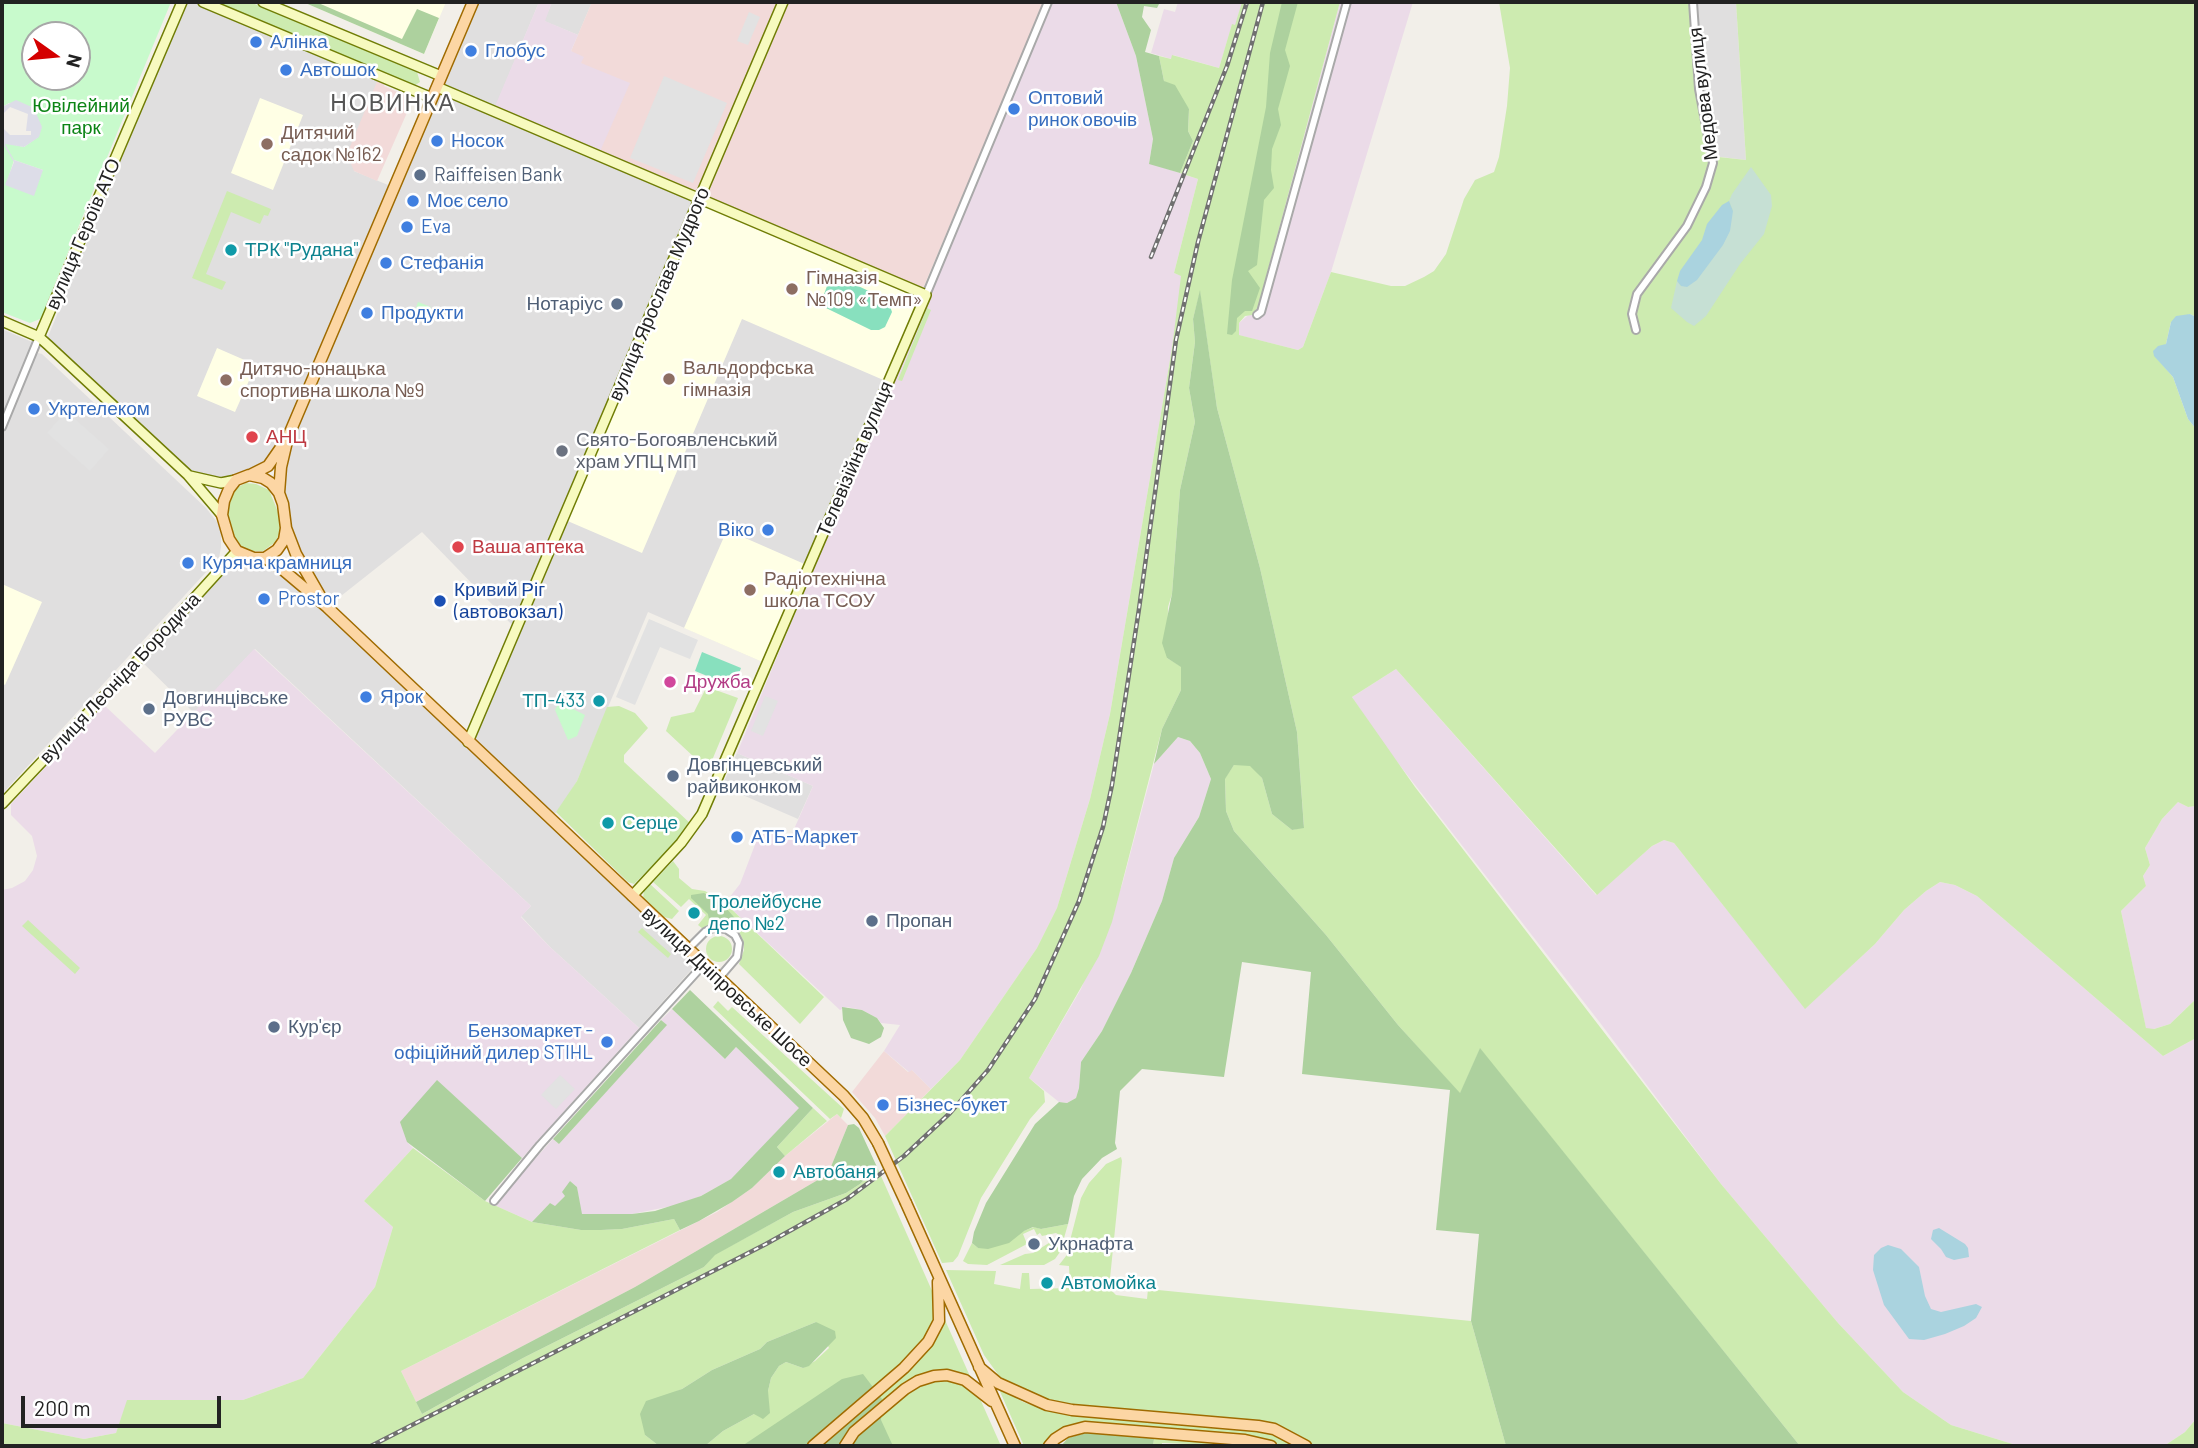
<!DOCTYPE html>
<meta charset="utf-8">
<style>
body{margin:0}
#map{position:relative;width:2198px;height:1448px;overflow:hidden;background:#f2efe9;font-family:Barlow,sans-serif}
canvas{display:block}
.frame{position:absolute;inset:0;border:4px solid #222;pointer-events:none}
.north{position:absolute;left:21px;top:21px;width:70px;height:70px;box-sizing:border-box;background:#fff;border:2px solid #a7a7a7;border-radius:50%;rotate:105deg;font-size:19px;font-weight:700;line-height:28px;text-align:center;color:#222}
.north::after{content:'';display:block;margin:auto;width:24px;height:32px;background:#d40000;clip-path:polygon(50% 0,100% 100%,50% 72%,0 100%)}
.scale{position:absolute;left:21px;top:1396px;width:200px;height:32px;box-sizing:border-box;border:4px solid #222;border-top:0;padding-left:9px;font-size:21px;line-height:24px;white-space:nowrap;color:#222;-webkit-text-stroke:5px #fff;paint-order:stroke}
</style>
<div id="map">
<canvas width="2198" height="1448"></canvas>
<div class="frame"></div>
<div class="north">N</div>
<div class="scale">200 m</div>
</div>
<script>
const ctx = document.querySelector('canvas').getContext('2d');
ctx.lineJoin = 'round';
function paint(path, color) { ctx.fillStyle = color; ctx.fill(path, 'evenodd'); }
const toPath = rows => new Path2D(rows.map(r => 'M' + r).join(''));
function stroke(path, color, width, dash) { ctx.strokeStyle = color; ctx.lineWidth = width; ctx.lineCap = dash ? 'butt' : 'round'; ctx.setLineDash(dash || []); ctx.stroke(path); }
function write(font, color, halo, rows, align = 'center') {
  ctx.font = font + ' Barlow,sans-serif'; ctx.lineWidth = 5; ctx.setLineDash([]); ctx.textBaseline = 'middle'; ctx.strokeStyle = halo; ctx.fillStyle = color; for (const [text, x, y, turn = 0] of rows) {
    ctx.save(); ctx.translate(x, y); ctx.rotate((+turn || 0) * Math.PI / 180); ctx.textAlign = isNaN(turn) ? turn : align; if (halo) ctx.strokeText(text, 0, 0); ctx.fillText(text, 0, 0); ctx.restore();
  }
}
const residential = toPath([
 [186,2,192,2,378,79,354,171,393,187,473,2,539,2,494,111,700,198,888,382,767,664,648,612,577,781,565,801,550,820,700,960,639,1028,550,947,521,916,531,906,255,649,194,713,139,659,237,551,265,558,325,606,296,554,279,484,287,439,268,466,236,480,188,475,47,339],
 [422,532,516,629,468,741,327,607],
 [552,2,592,2,578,35,544,21],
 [1693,2,1736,2,1746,160,1713,156,1699,89],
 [2,329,32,342,2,417],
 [38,353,42,354,206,508,217,522,221,531,221,547,219,558,2,794,2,432,33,359],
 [737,753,813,786,798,819,722,786]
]);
const commercial = toPath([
 [592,2,1045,2,921,293,598,156,581,62,571,51],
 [378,79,384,82,384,86,413,99,377,181,354,171,347,154],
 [884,1051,908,1072,911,1069,931,1089,885,1136,875,1118,852,1092],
 [837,1114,848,1125,828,1174,635,1287,416,1402,401,1371,717,1212,752,1188,785,1156]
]);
const industrial = toPath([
 [539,2,552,2,545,21,578,35,571,51,584,57,581,63,630,83,598,156,493,111],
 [1050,2,1116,2,1136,56,1153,139,1149,163,1198,179,1174,273,1182,276,1172,348,1110,714,1090,799,1057,908,1037,948,960,1060,931,1089,912,1070,909,1072,884,1051,900,1025,881,1023,877,1018,862,1010,847,1007,840,1010,725,903,740,884,761,829,791,836,813,786,737,753],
 [1178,2,1242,2,1235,26,1232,25,1219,68,1173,55,1171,59,1151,53,1164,9,1175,12],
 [1340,2,1413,2,1331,272,1303,347,1298,350,1238,335,1239,323,1258,307],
 [254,649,531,906,521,917,550,947,639,1028,522,1158,437,1081,407,1142,413,1148,364,1201,393,1227,375,1287,303,1378,243,1400,128,1400,116,1433,84,1439,2,1423,2,890,12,888,25,881,33,870,37,856,32,836,11,815,11,804,104,705,155,753],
 [1396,669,1596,895,1652,846,1664,840,1674,843,1805,1008,1875,944,1904,910,1926,891,1940,882,1955,885,1977,896,2163,1056,2196,1038,2196,1419,2185,1432,2164,1446,2019,1446,1951,1425,1903,1392,1838,1323,1721,1184,1601,1024,1384,745,1352,697],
 [1178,737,1190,741,1200,753,1211,779,1199,817,1174,858,1162,901,1131,973,1102,1031,1081,1062,1079,1088,1076,1098,1067,1103,1059,1102,1029,1078,1081,989,1122,885,1154,764],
 [2178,802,2188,807,2196,806,2196,999,2170,1024,2154,1029,2146,1029,2121,911,2146,886,2143,876,2150,865,2145,848,2162,819],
 [672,1009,725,1059,736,1047,800,1108,731,1179,701,1196,677,1205,632,1214,581,1214,577,1187,570,1181,565,1196,555,1207,550,1203,532,1222,496,1206,518,1178,553,1139,559,1144,666,1025,661,1020]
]);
const education = toPath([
 [303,2,446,2,424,54],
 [260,98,303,115,273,190,231,173],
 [700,198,926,295,888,382,742,319,642,553,563,519],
 [217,348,256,365,235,412,197,396],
 [727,530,809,566,767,664,684,628],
 [2,584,42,602,5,685,2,683]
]);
const grass = toPath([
 [212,2,250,2,417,72,420,82,414,86],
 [1242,2,1340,2,1258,307,1252,315,1245,316,1239,323,1239,335,1298,350,1303,347,1331,272,1391,286,1405,286,1424,277,1434,271,1446,254,1464,199,1475,180,1494,172,1499,157,1507,106,1510,68,1499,2,1690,2,1696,91,1710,156,1746,160,1736,2,2196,2,2196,317,2190,314,2171,322,2166,344,2155,356,2173,377,2188,419,2196,429,2196,806,2188,807,2178,802,2162,819,2145,848,2150,865,2143,876,2146,886,2121,911,2146,1028,2154,1029,2170,1024,2196,999,2196,1038,2163,1056,1977,896,1955,885,1940,882,1926,891,1904,910,1875,944,1805,1009,1674,843,1664,840,1652,846,1597,895,1396,669,1352,697,1415,787,1721,1184,1838,1323,1903,1392,1951,1425,2019,1446,1800,1446,1480,1049,1460,1094,1398,1025,1326,935,1234,831,1226,811,1225,778,1234,765,1251,765,1262,778,1272,814,1292,830,1304,827,1297,732,1260,568,1217,408,1200,292,1193,319,1195,342,1189,388,1195,422,1180,490,1172,594,1168,607,1167,658,1182,667,1181,690,1162,729,1112,922,1099,956,1029,1078,1044,1091,1045,1102,1030,1119,981,1198,958,1256,953,1262,942,1263,885,1136,960,1060,1037,948,1057,908,1090,799,1110,714,1172,348,1181,276,1174,273,1198,179,1180,173,1193,141,1188,131,1189,109,1164,81,1159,56,1171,59,1172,55,1219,68,1232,24,1235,25],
 [227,191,271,209,268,216,264,215,260,224,231,212,206,274,226,282,222,290,192,278],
 [927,308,931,310,902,381,898,380],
 [246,483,256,484,269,490,278,512,281,524,279,535,274,543,263,551,252,551,243,549,236,542,229,529,226,519,227,501,234,489],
 [710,688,738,698,708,770,666,731,671,717,694,712,705,690],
 [619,706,635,713,648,728,624,755,624,762,691,824,678,841,634,884,628,882,556,812,577,781,607,707],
 [673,861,679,869,679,878,692,889,705,891,725,903,824,997,800,1024,739,964,744,950,743,940,739,932,722,924,712,924,703,929,698,925,706,915,689,899,681,907,653,882],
 [650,884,679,911,672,919,664,917,643,898,644,891],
 [28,920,80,968,75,974,22,926],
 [642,928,671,954,668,958,638,932],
 '706 949a13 13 0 1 1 26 0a13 13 0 1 1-26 0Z',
 [718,1001,728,1011,732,1007,844,1109,841,1118,837,1114,830,1119,713,1007],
 [813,1108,827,1121,785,1156,777,1147],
 [413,1148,485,1201,532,1222,581,1230,601,1230,622,1229,674,1219,680,1230,401,1371,422,1414,523,1358,704,1267,714,1255,793,1212,846,1193,860,1184,877,1167,1001,1446,705,1446,723,1431,754,1414,768,1391,771,1378,779,1366,786,1362,803,1368,815,1361,829,1348,816,1322,767,1342,760,1349,712,1370,682,1389,665,1396,645,1435,659,1446,2,1446,2,1423,84,1439,116,1433,127,1400,243,1400,303,1378,375,1287,393,1227,364,1201],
 [1121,1157,1122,1161,1109,1288,1116,1295,1147,1299,1148,1289,1471,1321,1506,1446,1312,1446,1307,1441,1275,1425,1258,1421,1075,1406,1050,1402,1002,1380,984,1355,946,1270,996,1271,994,1284,1020,1289,1022,1273,1029,1273,1030,1289,1070,1288,1069,1266,1059,1265,1066,1256,1081,1198,1089,1183,1106,1164],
 [1068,1224,1064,1238,1056,1233,1042,1236,1040,1233,1037,1235,1034,1229,1023,1234,1027,1244,987,1265,968,1264,963,1261,972,1243,978,1248,1034,1227,1041,1229],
 [1052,1241,1060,1243,1060,1252,1055,1259,1044,1265,1000,1265,1025,1254,1033,1253],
 [998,1387,1023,1402,1046,1410,1257,1430,1272,1433,1298,1446,1280,1446,1265,1440,1085,1423,1045,1446,1024,1446],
 [2196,1419,2196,1446,2164,1446,2185,1432],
 [1146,1436,1241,1446,1162,1443,1162,1446,1153,1446,1154,1439]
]);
const forest = toPath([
 [303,2,316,2,402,39,417,9,439,18,424,54],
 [1116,2,1160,2,1157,8,1144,6,1142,17,1151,30,1145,52,1159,56,1164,81,1175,85,1189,109,1188,131,1193,141,1180,173,1149,164,1153,139,1136,56],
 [1282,2,1298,2,1285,50,1290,66,1278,109,1281,125,1272,149,1271,170,1274,188,1264,200,1257,265,1248,271,1260,288,1252,311,1245,311,1237,318,1236,331,1232,335,1227,334,1232,280,1266,107,1270,53],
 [1200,290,1217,408,1260,568,1297,732,1304,828,1292,830,1272,814,1262,778,1250,766,1234,765,1225,779,1226,811,1234,831,1326,935,1398,1025,1460,1093,1480,1048,1800,1446,1506,1446,1471,1321,1479,1234,1436,1230,1450,1090,1302,1074,1311,972,1242,962,1224,1077,1142,1069,1120,1091,1115,1143,1117,1149,1102,1158,1082,1179,1074,1196,1068,1224,1041,1229,1033,1227,1024,1231,1009,1243,988,1249,978,1248,972,1243,974,1232,986,1203,1035,1124,1059,1102,1067,1103,1076,1098,1079,1088,1081,1062,1102,1031,1131,973,1162,901,1174,858,1199,817,1211,779,1200,753,1190,741,1178,737,1154,764,1162,729,1181,690,1181,667,1167,658,1162,643,1172,594,1180,490,1195,422,1189,388,1195,342,1193,319],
 [704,893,726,908,740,924,738,927,730,923,709,920,708,914,691,898,691,895],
 [690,990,813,1108,777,1147,785,1156,752,1188,732,1202,699,1221,680,1230,674,1219,622,1229,601,1230,581,1230,532,1222,550,1203,555,1206,565,1196,562,1192,570,1181,577,1187,582,1214,632,1214,655,1211,701,1196,731,1179,799,1108,736,1047,725,1059,672,1009],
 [842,1007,862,1010,877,1018,884,1028,881,1037,869,1044,851,1038,843,1020],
 [661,1020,667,1025,559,1144,553,1139],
 [437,1080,522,1158,485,1201,407,1142,400,1122],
 [854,1124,859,1128,877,1167,860,1184,846,1193,793,1212,715,1255,704,1267,523,1358,422,1414,416,1402,635,1287,828,1174,848,1125],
 [816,1322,835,1331,836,1338,809,1366,803,1368,786,1362,779,1366,771,1378,768,1391,770,1413,763,1419,754,1414,723,1431,705,1446,659,1446,645,1435,640,1414,646,1401,682,1389,712,1370,760,1349,767,1342],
 [863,1374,882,1399,881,1420,893,1446,742,1446,842,1379],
 [1086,1433,1146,1436,1154,1439,1153,1446,1061,1446,1068,1438]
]);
const wetland = toPath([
 [1751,167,1771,195,1772,206,1764,234,1740,264,1706,316,1694,326,1687,322,1671,308,1677,281,1681,286,1733,211,1729,201,1732,194]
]);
const park = toPath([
 [2,2,171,2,43,313,40,319,30,323,2,312,2,142,24,147,38,137,34,107,9,103,2,107],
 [35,35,77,35,77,77,35,77],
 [14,160,43,170,6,185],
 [418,302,431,307,426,321,413,316],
 [559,702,585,715,577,736,568,740,555,710]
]);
const pitch = toPath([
 [841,278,888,300,892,312,885,327,879,330,871,330,826,308,823,297,827,286,833,280],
 [702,652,741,668,734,687,695,671]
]);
const parking = toPath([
 [749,12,760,17,748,45,737,41],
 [664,76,727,103,693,183,630,158],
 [66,411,109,449,90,471,47,433],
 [649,619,698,640,690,659,660,647,635,705,616,697],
 [765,696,778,701,763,736,751,731],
 [560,1075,575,1089,556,1109,541,1095]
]);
const plaza = toPath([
 [16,100,34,108,42,127,39,137,24,147,5,144,14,160,43,170,34,196,5,185,14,162,2,142,2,127,10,135,31,135,31,131,26,131,28,114,10,107,2,115,2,107]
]);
const water = toPath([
 [1729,201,1733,211,1730,231,1723,245,1697,280,1687,287,1681,286,1677,281,1680,271,1702,240,1707,224,1722,205],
 [2190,314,2196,317,2196,429,2188,419,2173,377,2154,356,2153,351,2158,346,2166,344,2171,322,2176,316],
 [1939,1228,1965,1244,1968,1248,1969,1257,1954,1260,1946,1257,1941,1249,1931,1239,1933,1230],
 [1888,1245,1901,1249,1919,1267,1925,1296,1931,1309,1941,1312,1976,1304,1982,1307,1976,1318,1964,1326,1945,1334,1924,1340,1909,1339,1884,1305,1873,1270,1874,1255,1881,1248]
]);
const street = toPath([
 [926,295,1048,2],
 [1257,315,1261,312,1347,2],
 [1636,330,1632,314,1637,294,1687,226,1706,187,1713,163,1699,89,1693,2],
 [2,427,39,337],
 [688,949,705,932,713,928,726,929,735,935,739,943,737,957,719,978],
 [494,1201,540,1145,704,964]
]);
const secondary = toPath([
 [203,2,432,98],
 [263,2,441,76],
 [437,87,926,295,702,814,681,843,632,896],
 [2,321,39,337,48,345,188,475,222,515],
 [39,337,182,2],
 [190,476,221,483,236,480],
 [468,742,783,2],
 [2,804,139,659,237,551]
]);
const primary = toPath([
 [249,475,263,478,271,483,279,493,283,504,286,528,284,540,277,550,265,558,254,558,237,551,229,539,222,515,224,501,229,489,236,480,249,475],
 [250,475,268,466,284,443],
 [279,493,281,467,288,437,473,2],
 [286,528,296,554,323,601],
 [265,558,282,569,327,607,844,1096,863,1118,878,1143],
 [906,1203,1015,1446],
 [979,1367,998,1383,1047,1405,1072,1410,1258,1426,1274,1429,1306,1446],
 [813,1446,904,1368,928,1342,939,1321,938,1282],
 [845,1446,854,1432,905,1389,918,1381,934,1376,947,1375,965,1380,992,1401],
 [1049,1446,1055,1439,1066,1432,1085,1427,1245,1440,1271,1446]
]);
const rail = toPath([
 [1151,257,1227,66,1247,2],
 [371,1446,766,1244,847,1199,904,1156,950,1113,988,1070,1035,999,1079,901,1103,827,1112,785,1139,609,1176,340,1198,242,1263,2]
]);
const primaryBridge = toPath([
 [878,1143,906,1203]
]);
const markers = [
 [256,42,7,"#3f7fe0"],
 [471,51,7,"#3f7fe0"],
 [286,70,7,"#3f7fe0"],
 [1014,109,7,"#3f7fe0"],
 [437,141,7,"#3f7fe0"],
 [267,144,7,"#8d6e63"],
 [420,175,7,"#5c6f8a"],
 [413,201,7,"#3f7fe0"],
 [407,227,7,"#3f7fe0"],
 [231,250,7,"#0f9aa8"],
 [386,263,7,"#3f7fe0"],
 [792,289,7,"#8d6e63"],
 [617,304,7,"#5c6f8a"],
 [367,313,7,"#3f7fe0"],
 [669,379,7,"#8d6e63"],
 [226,380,7,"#8d6e63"],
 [34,409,7,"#3f7fe0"],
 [252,437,7,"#e0444e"],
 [562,451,7,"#6b7280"],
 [768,530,7,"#3f7fe0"],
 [458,547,7,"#e0444e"],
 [188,563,7,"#3f7fe0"],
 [750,590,7,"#8d6e63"],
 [264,599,7,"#3f7fe0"],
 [440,601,7,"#1a4fb4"],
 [670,682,7,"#d1479c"],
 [366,697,7,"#3f7fe0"],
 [599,701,7,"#0f9aa8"],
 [149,709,7,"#5c6f8a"],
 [673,776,7,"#5c6f8a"],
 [608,823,7,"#0f9aa8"],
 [737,837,7,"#3f7fe0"],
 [694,913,7,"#0f9aa8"],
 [872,921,7,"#5c6f8a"],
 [274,1027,7,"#5c6f8a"],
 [607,1042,7,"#3f7fe0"],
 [883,1105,7,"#3f7fe0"],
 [779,1172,7,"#0f9aa8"],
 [1034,1244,7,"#5c6f8a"],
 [1047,1283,7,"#0f9aa8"]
];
const shopNames = [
 ["Алінка",270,42],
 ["Глобус",485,51],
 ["Автошок",300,70],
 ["Оптовий",1028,98],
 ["ринок овочів",1028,120],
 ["Носок",451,141],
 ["Моє село",427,201],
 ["Eva",421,227],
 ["Стефанія",400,263],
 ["Продукти",381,313],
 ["Укртелеком",48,409],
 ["Віко",754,530,"right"],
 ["Куряча крамниця",202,563],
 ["Prostor",278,599],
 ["Ярок",380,697],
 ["АТБ-Маркет",751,837],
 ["Бензомаркет -",593,1031,"right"],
 ["офіційний дилер STIHL",593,1053,"right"],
 ["Бізнес-букет",897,1105]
];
const streetNames = [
 ["Медова вулиця",1703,94,-97],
 ["вулиця Героїв АТО",83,234,-67],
 ["вулиця Ярослава Мудрого",659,294,-67],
 ["Телевізійна вулиця",855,459,-67],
 ["вулиця Леоніда Бородича",120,678,-47],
 ["вулиця Дніпровське Шосе",727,987,43]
];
const parkNames = [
 ["Ювілейний",81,106],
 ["парк",81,128]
];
const educationNames = [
 ["Дитячий",281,133],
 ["садок №162",281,155],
 ["Гімназія",806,278],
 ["№109 «Темп»",806,300],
 ["Вальдорфська",683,368],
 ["гімназія",683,390],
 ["Дитячо-юнацька",240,369],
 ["спортивна школа №9",240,391],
 ["Радіотехнічна",764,579],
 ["школа ТСОУ",764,601]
];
const serviceNames = [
 ["Raiffeisen Bank",434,175],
 ["Нотаріус",603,304,"right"],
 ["Довгинцівське",163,698],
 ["РУВС",163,720],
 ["Довгінцевський",687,765],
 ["райвиконком",687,787],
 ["Пропан",886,921],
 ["Кур'єр",288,1027],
 ["Укрнафта",1048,1244]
];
const cultureNames = [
 ["ТРК \"Рудана\"",245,250],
 ["ТП-433",585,701,"right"],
 ["Серце",622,823],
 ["Тролейбусне",708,902],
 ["депо №2",708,924],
 ["Автобаня",793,1172],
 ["Автомойка",1061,1283]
];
const healthNames = [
 ["АНЦ",266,437],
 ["Ваша аптека",472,547]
];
const worshipNames = [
 ["Свято-Богоявленський",576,440],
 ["храм УПЦ МП",576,462]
];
const transitNames = [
 ["Кривий Ріг",454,590],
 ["(автовокзал)",454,612]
];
const hotelNames = [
 ["Дружба",684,682]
];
const quarterNames = [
 ["НОВИНКА",393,103]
];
paint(residential, '#e0dfdf');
paint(commercial, '#f2dad9');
paint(industrial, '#ebdbe8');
paint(education, '#ffffe5');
paint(grass, '#cdebb0');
paint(forest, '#add19e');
paint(wetland, '#c6e0d4');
paint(park, '#c8facc');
paint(pitch, '#88e0be');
paint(parking, '#e2e2e2');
paint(plaza, '#dddde8');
paint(water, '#aad3df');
stroke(street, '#a9a9a9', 10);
stroke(secondary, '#707d05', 12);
stroke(primary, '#a06b00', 13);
stroke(street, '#fff', 6);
stroke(secondary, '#f7fabf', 9);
stroke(primary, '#fcd6a4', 10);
stroke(rail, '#707070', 4.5);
stroke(rail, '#fff', 2, [5]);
stroke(primaryBridge, '#a06b00', 13, []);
stroke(primaryBridge, '#fcd6a4', 10);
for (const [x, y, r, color] of markers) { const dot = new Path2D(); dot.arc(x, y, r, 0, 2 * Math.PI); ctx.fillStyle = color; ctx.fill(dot); stroke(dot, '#fff', 2.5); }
write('19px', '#366cbe', '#fff', shopNames, 'left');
write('19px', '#222', '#fff', streetNames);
write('19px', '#0c8416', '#fff', parkNames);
write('19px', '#785e54', '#fff', educationNames, 'left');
write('19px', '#4e5e75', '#fff', serviceNames, 'left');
write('19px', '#0d838f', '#fff', cultureNames, 'left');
write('19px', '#be3a42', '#fff', healthNames, 'left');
write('19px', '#5b616d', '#fff', worshipNames, 'left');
write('19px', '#164399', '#fff', transitNames, 'left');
write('19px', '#b23c85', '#fff', hotelNames, 'left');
ctx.letterSpacing = '2px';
write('23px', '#555', '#fff', quarterNames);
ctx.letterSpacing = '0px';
</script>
